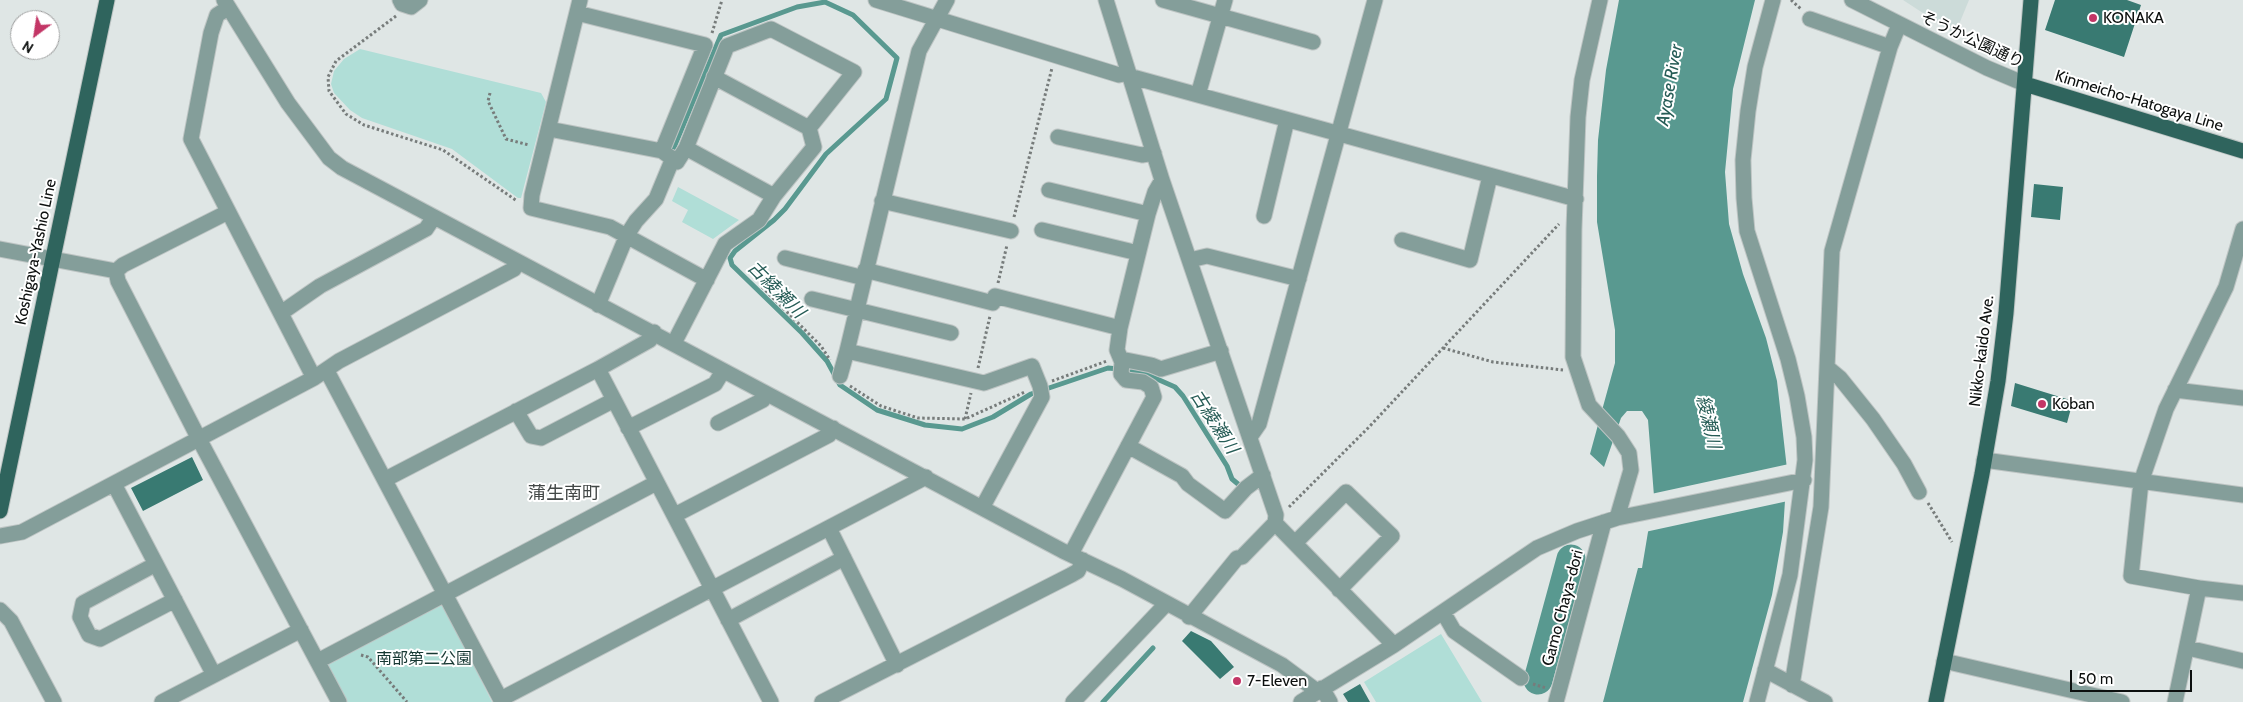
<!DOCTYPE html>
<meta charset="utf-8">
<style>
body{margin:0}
#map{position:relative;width:2243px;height:702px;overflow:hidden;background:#dfe6e5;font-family:Cabin,sans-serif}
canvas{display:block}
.north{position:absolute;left:10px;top:10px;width:50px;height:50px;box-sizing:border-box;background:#fff;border:1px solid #9e9f9f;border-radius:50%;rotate:211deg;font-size:14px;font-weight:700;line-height:20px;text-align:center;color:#0c0f0e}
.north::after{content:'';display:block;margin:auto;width:18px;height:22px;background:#c33666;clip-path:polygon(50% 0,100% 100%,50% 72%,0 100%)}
.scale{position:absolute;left:2070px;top:670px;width:122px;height:22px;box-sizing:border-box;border:2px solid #0c0f0e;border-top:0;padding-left:6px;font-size:15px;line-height:18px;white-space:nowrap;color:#0c0f0e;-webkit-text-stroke:4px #fff;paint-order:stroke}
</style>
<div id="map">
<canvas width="2243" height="702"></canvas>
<div class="north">N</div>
<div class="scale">50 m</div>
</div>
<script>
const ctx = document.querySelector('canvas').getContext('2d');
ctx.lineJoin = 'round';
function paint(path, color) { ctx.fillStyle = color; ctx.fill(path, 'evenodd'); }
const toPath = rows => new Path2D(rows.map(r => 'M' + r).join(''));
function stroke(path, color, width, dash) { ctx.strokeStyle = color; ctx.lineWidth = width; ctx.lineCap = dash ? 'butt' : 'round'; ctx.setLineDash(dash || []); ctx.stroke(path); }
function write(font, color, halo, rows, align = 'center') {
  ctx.font = font + ' Cabin,"Noto Sans JP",sans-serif'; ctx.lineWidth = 4; ctx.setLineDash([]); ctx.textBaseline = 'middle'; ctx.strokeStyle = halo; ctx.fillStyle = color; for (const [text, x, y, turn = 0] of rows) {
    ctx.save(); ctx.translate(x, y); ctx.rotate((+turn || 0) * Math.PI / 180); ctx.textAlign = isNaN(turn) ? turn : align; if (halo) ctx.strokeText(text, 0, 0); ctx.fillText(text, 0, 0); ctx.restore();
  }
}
const built = toPath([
 [1903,0,1969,0,1955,34]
]);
const green = toPath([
 [360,49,541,93,546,102,521,198,518,198,452,149,362,118,350,110,334,93,331,84,334,71,344,59],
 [678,187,739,220,713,239,682,222,688,210,672,201],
 [442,601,492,702,346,702,326,664],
 [1441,634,1482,702,1376,702,1364,682]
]);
const water = toPath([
 [1619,0,1755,0,1733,89,1725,172,1729,224,1743,274,1766,338,1777,381,1787,469,1783,532,1772,595,1743,702,1603,702,1638,568,1642,568,1654,496,1648,420,1642,411,1627,411,1621,418,1604,467,1590,454,1615,363,1615,330,1597,222,1597,176,1598,140,1606,70]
]);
const pier = toPath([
 [1789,464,1788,501,1645,532,1651,494]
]);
const stream = toPath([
 [672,152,721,35,797,7,825,2,853,15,897,58,886,99,826,154,785,209,774,220,735,251,730,258,732,265,802,333,827,361,840,385,877,410,925,425,962,429,993,417,1031,394,1049,388,1108,368,1129,370,1148,375,1175,387,1183,396,1227,466,1232,479,1238,484],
 [1103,702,1153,648]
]);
const river = toPath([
 [1538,680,1571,559]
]);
const building = toPath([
 [2055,0,2127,0,2141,5,2124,57,2045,30],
 [2034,184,2063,187,2060,220,2031,217],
 [2015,383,2073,401,2067,423,2011,406],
 [192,457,203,480,143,511,131,488],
 [1191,631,1211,641,1234,667,1220,679,1182,641],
 [1360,684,1370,702,1348,702,1343,694]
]);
const path = toPath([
 [1791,0,1801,9],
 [396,16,336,61,328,77,329,91,346,114,364,125,443,150,517,201],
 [712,33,722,0],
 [490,93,488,101,506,139,529,145],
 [1014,217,1052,68],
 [998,283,1007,245],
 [762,287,821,346,830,360],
 [1443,348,1493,362,1563,370],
 [978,368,990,316],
 [1052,381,1107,361],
 [850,386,881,406,918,418,965,419,1025,392],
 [965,419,971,393],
 [1928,503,1952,542],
 [1289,507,1370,426,1559,224],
 [361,655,368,657,407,702],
 [1533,684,1546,688]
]);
const minor = toPath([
 [224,0,288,103,329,158,342,168,1063,551,1122,579,1282,665,1317,691],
 [400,0,402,4,411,7,420,0],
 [580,0,532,195,531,208,610,227,707,280],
 [876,0,1119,75,1129,73],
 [1106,0,1162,180,1276,515,1275,523,1394,645],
 [1163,0,1313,42],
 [1600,0,1582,80,1578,117,1574,229,1573,357,1589,405,1618,436,1629,453,1631,470,1617,518],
 [1852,0,1987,68,2025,84],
 [228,8,217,15,211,33,191,139,314,378],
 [577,13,705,45,662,151,677,162,686,148,727,46,771,29,854,72,809,128],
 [1810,19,1890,47],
 [1129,76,1576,199],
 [1198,95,1225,0],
 [549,129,662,151],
 [1058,137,1142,155,1154,153],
 [686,148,774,196],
 [1049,190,1148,214],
 [882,201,1011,231],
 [1264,216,1287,120],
 [1042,230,1138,253],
 [1402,240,1470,260,1490,176],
 [0,249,116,271],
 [785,258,864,278],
 [1190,260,1207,256,1299,279],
 [865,270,993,303],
 [116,271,118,281,199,439,339,702],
 [116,271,123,265,228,212],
 [995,296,1120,328],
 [812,299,951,333],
 [598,305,627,235,636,221,656,199,673,158],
 [281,313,320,286,426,229,434,217],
 [674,343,725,244,759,220,774,196,814,147,809,128,714,77],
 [847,351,984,383,1032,366,1040,386,1042,397,982,508],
 [1121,359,1151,365,1161,369,1221,351],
 [1828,368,1840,378,1873,419,1904,464,1919,492],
 [598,369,771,702],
 [327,371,502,702],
 [840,376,847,351,919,51,947,0],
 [2175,390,2243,398],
 [516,411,531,436,541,438,614,400],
 [718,423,763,400,766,394],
 [628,428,715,384,723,371],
 [1250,437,1259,424,1375,0],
 [1128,446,1182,476,1188,484,1225,511,1246,488,1263,475],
 [1984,460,2243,495],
 [386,479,598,369,650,340,654,332],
 [114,484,214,675],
 [675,515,829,435,833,428],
 [829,528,897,665],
 [0,536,22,532,314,378,339,361,514,269,518,262],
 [1295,543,1346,492,1392,536,1339,590],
 [1071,554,1154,397,1151,387,1143,382,1126,380,1121,374,1122,362,1117,350,1120,328,1148,214,1155,192,1162,180],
 [156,564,83,603,80,617,89,635,100,639,175,600],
 [2199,588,2243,593],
 [0,610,11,621,54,702],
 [1443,612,1454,631,1521,678],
 [1189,617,1237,558,1242,557,1275,523],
 [728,620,844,558],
 [2188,648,2243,661],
 [318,661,656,483],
 [1944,661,2122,702],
 [1765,670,1825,702],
 [1792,685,1821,507,1832,251,1890,47,1899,25],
 [1322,688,1330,702],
 [501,699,926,477],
 [162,702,301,630],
 [822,702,1071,575,1078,571,1083,560],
 [1073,702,1166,604],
 [1301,702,1394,645,1537,548,1577,531,1617,518,1804,480],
 [1556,702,1604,522],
 [1757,702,1790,575,1805,460,1804,437,1797,396,1788,359,1747,231,1744,198,1743,160,1748,111,1755,67,1773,0],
 [2175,702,2199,588,2131,576,2141,482,2166,409,2226,287,2243,229]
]);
const major = toPath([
 [2025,84,2243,151],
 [0,511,107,0],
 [1936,702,1982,474,1998,381,2006,313,2031,0]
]);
const markers = [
 [2093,18,5,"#c33666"],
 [2042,404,5,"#c33666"],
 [1237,681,5,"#c33666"]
];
const poiNames = [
 ["KONAKA",2103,18],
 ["Koban",2052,404],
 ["7-Eleven",1247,681]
];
const streetNames = [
 ["そうか公園通り",1972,40,25],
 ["Kinmeicho-Hatogaya Line",2139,101,17],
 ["Koshigaya-Yashio Line",36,252,-78],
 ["Nikko-kaido Ave.",1982,351,-83],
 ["Gamo Chaya-dori",1563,608,-75]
];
const parkNames = [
 ["南部第二公園",424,659]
];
const waterNames = [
 ["Ayase River",1670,85,-80],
 ["古綾瀬川",776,290,45],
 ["古綾瀬川",1214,422,57],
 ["綾瀬川",1708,422,77]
];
const neighbourhoodNames = [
 ["蒲生南町",564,494]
];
paint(built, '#ccdbd9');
paint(green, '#b0ded7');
paint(water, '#599990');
paint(pier, '#dfe6e5');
stroke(stream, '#599990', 5);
stroke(river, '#599990', 29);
paint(building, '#397a72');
stroke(minor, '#bdc4c3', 17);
stroke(major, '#bdc4c3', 17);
stroke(path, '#777c7b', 3, [2.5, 2.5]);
stroke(minor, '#849e9a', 15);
stroke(major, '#2f645d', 15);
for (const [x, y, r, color] of markers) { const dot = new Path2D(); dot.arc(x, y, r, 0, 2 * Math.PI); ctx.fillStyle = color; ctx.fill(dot); stroke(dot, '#fff', 2); }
write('16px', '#0c0f0e', '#fff', poiNames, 'left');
write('16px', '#0c0f0e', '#fff', streetNames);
write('16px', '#173833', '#fff', parkNames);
write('italic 18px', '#265c56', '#fff', waterNames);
write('18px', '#434847', '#fff', neighbourhoodNames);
</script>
